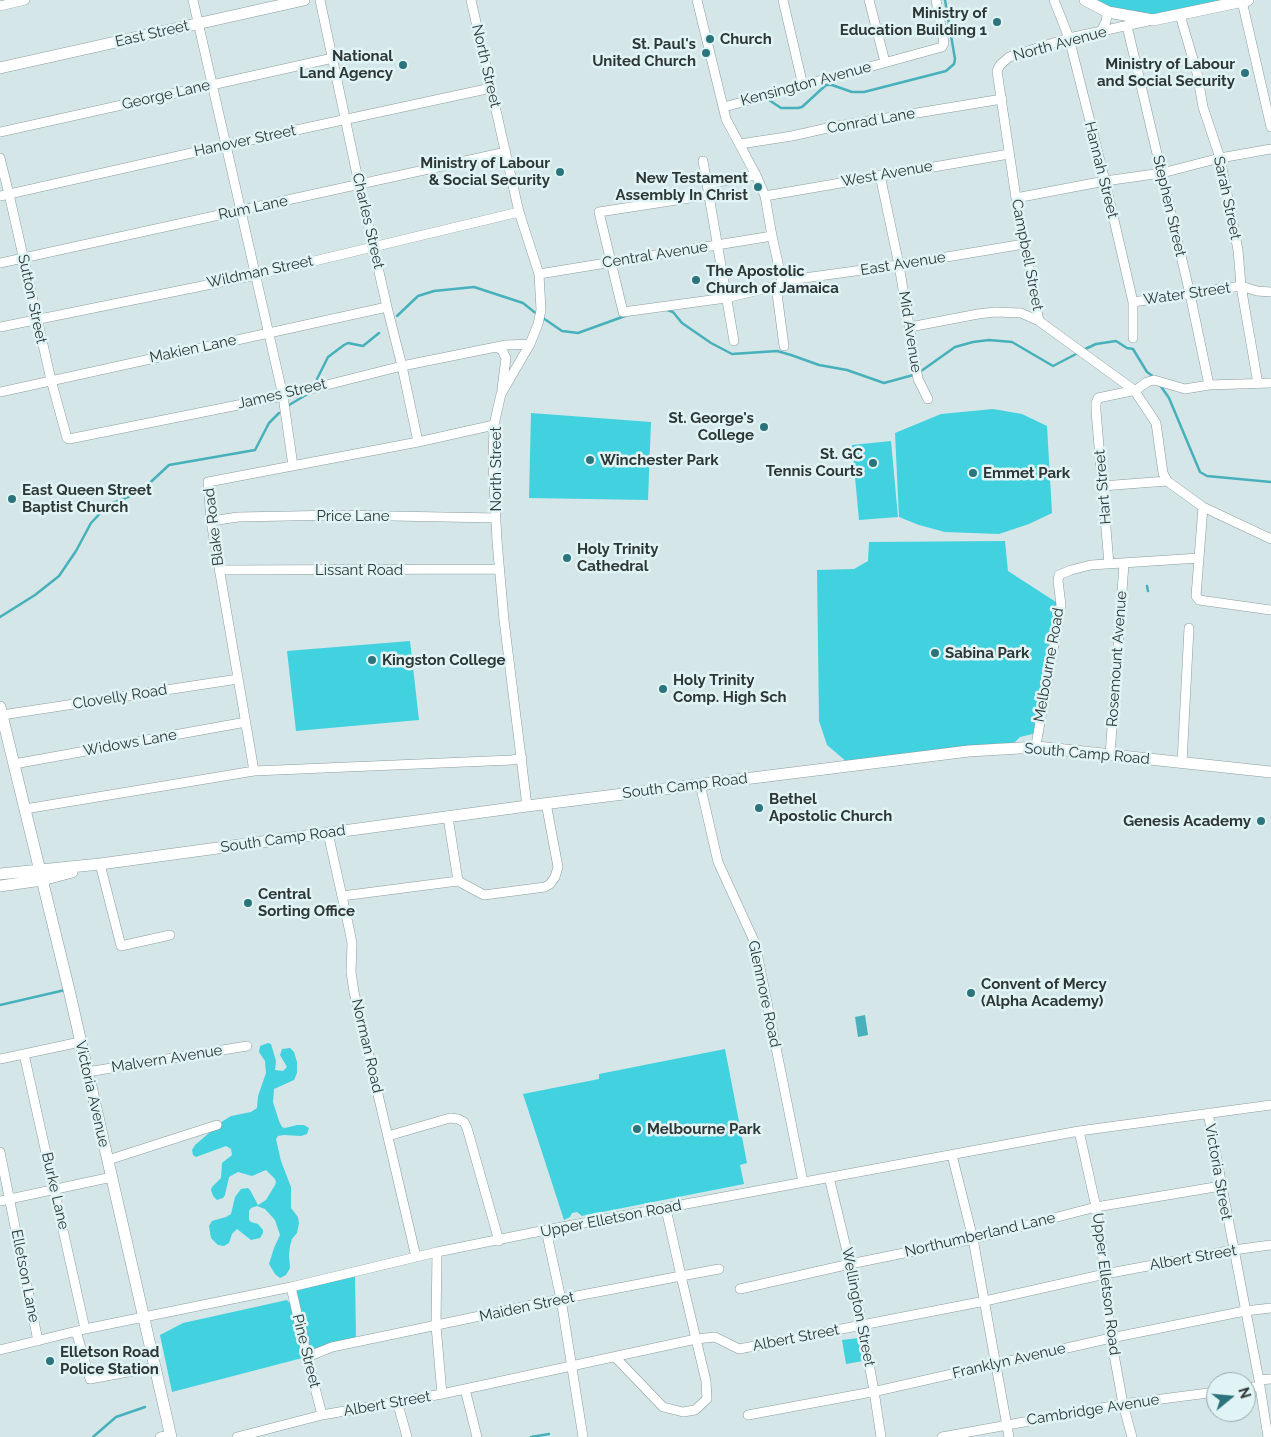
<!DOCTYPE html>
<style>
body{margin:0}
#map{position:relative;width:1271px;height:1437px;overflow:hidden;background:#d4e6e8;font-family:Raleway,sans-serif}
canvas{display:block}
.north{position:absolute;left:1206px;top:1372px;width:50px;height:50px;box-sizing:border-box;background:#e1f4f5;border:1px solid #99a8a9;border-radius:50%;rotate:73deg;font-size:14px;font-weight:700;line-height:20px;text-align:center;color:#2e3636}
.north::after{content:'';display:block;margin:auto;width:18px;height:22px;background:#2b747b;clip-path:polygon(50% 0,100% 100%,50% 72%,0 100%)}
</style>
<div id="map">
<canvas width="1271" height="1437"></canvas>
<div class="north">N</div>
</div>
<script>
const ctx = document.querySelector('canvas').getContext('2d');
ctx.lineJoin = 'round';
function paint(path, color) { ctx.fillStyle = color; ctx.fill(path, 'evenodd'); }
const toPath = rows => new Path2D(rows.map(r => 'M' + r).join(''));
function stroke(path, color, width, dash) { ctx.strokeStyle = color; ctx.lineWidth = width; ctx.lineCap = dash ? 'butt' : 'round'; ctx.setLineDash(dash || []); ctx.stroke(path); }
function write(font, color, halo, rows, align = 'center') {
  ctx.font = font + ' Raleway,sans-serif'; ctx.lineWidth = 5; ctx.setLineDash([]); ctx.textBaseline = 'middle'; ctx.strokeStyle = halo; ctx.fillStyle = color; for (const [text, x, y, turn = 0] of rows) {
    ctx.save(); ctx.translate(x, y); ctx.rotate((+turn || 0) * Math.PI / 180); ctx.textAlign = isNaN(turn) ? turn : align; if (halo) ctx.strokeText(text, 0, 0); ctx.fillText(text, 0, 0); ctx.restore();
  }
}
const green = toPath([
 [1085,0,1247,0,1180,13,1106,17],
 [993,409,1022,414,1047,426,1052,513,1029,524,999,534,945,532,919,525,899,517,895,433,941,414],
 [531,413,651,422,648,500,529,498],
 [891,441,898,517,859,520,852,445],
 [1005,541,1008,571,1059,604,1037,733,1020,737,1013,744,1002,743,847,762,827,745,819,721,817,570,854,569,868,561,869,542],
 [410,641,419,720,296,731,287,651],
 [268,1043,271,1044,276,1061,275,1070,283,1071,287,1067,280,1055,282,1049,290,1048,294,1052,297,1062,297,1073,294,1080,274,1089,273,1102,279,1121,282,1127,285,1128,297,1125,304,1125,309,1128,307,1134,301,1136,284,1135,278,1136,276,1139,281,1161,291,1187,291,1208,298,1217,299,1223,297,1233,292,1239,290,1246,289,1255,290,1268,286,1275,280,1278,275,1274,269,1264,274,1248,280,1235,275,1220,265,1209,257,1206,251,1208,249,1211,249,1220,251,1222,258,1224,263,1230,263,1233,260,1238,251,1240,237,1229,232,1234,229,1243,224,1246,218,1245,211,1238,209,1226,212,1221,226,1217,231,1214,235,1197,241,1189,248,1188,250,1190,258,1205,266,1200,275,1185,276,1182,275,1179,266,1170,252,1176,238,1172,229,1177,225,1195,223,1198,217,1200,213,1196,211,1190,212,1187,221,1178,222,1163,232,1155,231,1149,226,1146,196,1157,193,1155,192,1150,195,1145,223,1121,231,1116,251,1112,257,1108,258,1096,266,1073,265,1061,259,1052,260,1046],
 [725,1049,747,1163,740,1165,744,1184,582,1216,577,1212,572,1213,570,1217,564,1220,523,1094,599,1079,599,1074],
 [355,1276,356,1339,312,1352,309,1350,294,1290],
 [287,1300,292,1306,306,1357,172,1392,160,1335,183,1323],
 [859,1338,863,1361,846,1364,842,1340]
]);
const water = toPath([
 [865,1015,868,1035,858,1037,855,1017]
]);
const stream = toPath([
 [766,98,781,108,798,108,802,107,826,85,832,85,852,92,864,92,946,71,954,64,955,59,945,0],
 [667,310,673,312,682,323,711,343,732,354,777,351,791,355,819,365,847,370,884,383,917,374,955,347,973,342,989,340,1012,342,1053,366,1078,353],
 [397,316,418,296,434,291,474,287,523,303,538,315],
 [543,318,562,331,578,333,625,316],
 [1083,350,1096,344,1116,341,1127,348,1133,349,1147,372,1154,377],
 [317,379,328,357,344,345,348,343,363,346,379,333],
 [1160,385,1169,398,1200,472,1207,476,1271,482],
 [289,405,311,392],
 [1147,586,1148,591],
 [0,617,35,595,59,576,76,551,91,523,108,505,140,492,169,465,255,450,269,423,279,413],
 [0,1005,65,990],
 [93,1437,116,1417,145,1407],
 [531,1437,549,1434]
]);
const minor = toPath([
 [193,0,283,396,293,466],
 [320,0,359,184,387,307,402,366,418,442],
 [471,0,519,212,539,274,541,310,538,324,530,344,501,394,494,425,493,463,497,541,504,620,527,806],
 [697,0,726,119,756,175,765,196,772,236,782,281],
 [783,0,803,86],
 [869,0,885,62],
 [1054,0,1069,38,1105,181,1133,302,1133,338],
 [1242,1,1271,127],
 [0,6,25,0],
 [1180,15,1197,73,1203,107,1220,158,1238,250,1241,286,1258,384],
 [1148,21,1069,38,1009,57,1000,65,997,71,1016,198,1039,321,1134,390,1156,423,1163,473,1167,481,1203,507,1271,539],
 [1127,26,1190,294,1209,385],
 [1101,32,1106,21,1108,12],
 [724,107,942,47,944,43,936,0],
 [0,132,333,58],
 [740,144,792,136,832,127,1002,99],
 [0,158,9,194,51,380,67,438,69,439,283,396,402,366,506,345,530,344],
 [703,161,734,341],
 [880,175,899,265,918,379,928,399],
 [707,184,756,175],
 [709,195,599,212,623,312,726,298,776,286],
 [0,196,227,145,491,88],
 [765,196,1009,154],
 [1016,198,1105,181,1162,173,1220,158,1271,149],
 [0,263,506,152],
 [539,274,772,236],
 [782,281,899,265,1024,244],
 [780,283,776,286,784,346],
 [1133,302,1241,286,1257,291,1271,292],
 [0,327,256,275,519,212],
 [910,327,978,314,995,312,1021,313,1039,321],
 [496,347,502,350,506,358,502,389],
 [0,392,387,307],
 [1102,486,1167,481],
 [1203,507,1196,596,1199,600,1271,610],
 [211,521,238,517,340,515,496,518],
 [1109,564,1096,411,1096,403,1098,398,1136,390,1147,382,1154,380,1185,389,1209,385,1271,383],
 [219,570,499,569],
 [2,715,238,679],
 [1037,747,1036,745,1061,605,1058,581,1059,575,1071,570,1091,565,1199,558],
 [1110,755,1124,564],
 [1182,763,1189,628],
 [14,764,246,722],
 [254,771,211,521,208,482,418,442,494,425],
 [700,784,718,862,755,943,803,1182],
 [25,809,254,771,512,760,522,758],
 [328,833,349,928,352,943,351,972,354,992,416,1257],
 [100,864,121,946,170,935],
 [458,881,484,895,545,887,550,884,555,877,558,867,546,803],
 [342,896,458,881,448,817],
 [24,1054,85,1329],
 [0,1059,80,1042],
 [87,1072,247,1046],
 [1208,1113,1259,1380,1268,1437],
 [1079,1131,1096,1207,1101,1240,1111,1338,1123,1404,1132,1437],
 [388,1136,450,1118,458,1119,464,1122,467,1128,499,1241],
 [0,1152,38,1341],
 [952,1155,973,1239,1009,1437],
 [108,1160,217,1125],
 [829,1177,850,1264,862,1325,874,1391,881,1437],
 [0,1201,112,1177],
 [546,1230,561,1299,583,1437],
 [437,1252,436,1326,442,1394],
 [291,1287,307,1357,322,1415],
 [740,1289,850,1264,973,1239,1096,1207,1221,1186],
 [76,1331,90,1379,155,1367],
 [0,1350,85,1329,291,1287,437,1252,546,1230,1079,1131,1271,1105],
 [307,1357,332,1347,561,1299,681,1276,666,1209],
 [615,1357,663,1407,683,1412,695,1410,707,1399,706,1381,681,1276,719,1269],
 [1259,1380,1271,1379],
 [1246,1388,1260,1386],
 [465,1389,477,1437],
 [397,1401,407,1437],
 [748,1415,877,1391,1111,1338,1245,1311,1271,1308],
 [160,1437,171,1435],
 [237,1437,322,1415,442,1394,696,1339,715,1337,739,1349,985,1301,1105,1274,1233,1250,1271,1245],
 [942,1437,1123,1404,1216,1392]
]);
const major = toPath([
 [1085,0,1108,12,1153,20,1248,0],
 [0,68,304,0],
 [0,707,69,990,171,1437],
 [0,874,100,864,527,806,969,751,1037,747,1271,772],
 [0,886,42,880,72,872]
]);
const markers = [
 [997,22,5,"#2b747b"],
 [710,39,5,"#2b747b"],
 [706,53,5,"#2b747b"],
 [403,65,5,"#2b747b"],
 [1245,73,5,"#2b747b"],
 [560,172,5,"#2b747b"],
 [758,187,5,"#2b747b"],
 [696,280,5,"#2b747b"],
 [764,427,5,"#2b747b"],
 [590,460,5,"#2b747b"],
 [873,463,5,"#2b747b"],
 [973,473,5,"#2b747b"],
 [12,499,5,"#2b747b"],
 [567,558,5,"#2b747b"],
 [935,653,5,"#2b747b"],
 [372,660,5,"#2b747b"],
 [663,689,5,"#2b747b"],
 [759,808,5,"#2b747b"],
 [1261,821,5,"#2b747b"],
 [248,903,5,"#2b747b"],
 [971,993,5,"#2b747b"],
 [637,1129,5,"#2b747b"],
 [50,1361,5,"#2b747b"]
];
const poiNames = [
 ["Ministry of",987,13,"right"],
 ["Education Building 1",987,30,"right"],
 ["Church",720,39],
 ["St. Paul's",696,44,"right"],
 ["United Church",696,61,"right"],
 ["National",393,56,"right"],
 ["Land Agency",393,73,"right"],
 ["Ministry of Labour",1235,64,"right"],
 ["and Social Security",1235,81,"right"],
 ["Ministry of Labour",550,163,"right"],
 ["& Social Security",550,180,"right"],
 ["New Testament",748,178,"right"],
 ["Assembly In Christ",748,195,"right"],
 ["The Apostolic",706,271],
 ["Church of Jamaica",706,288],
 ["St. George's",754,418,"right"],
 ["College",754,435,"right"],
 ["St. GC",863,454,"right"],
 ["Tennis Courts",863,471,"right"],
 ["Winchester Park",600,460],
 ["Emmet Park",983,473],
 ["East Queen Street",22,490],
 ["Baptist Church",22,507],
 ["Holy Trinity",577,549],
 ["Cathedral",577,566],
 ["Sabina Park",945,653],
 ["Kingston College",382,660],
 ["Holy Trinity",673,680],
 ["Comp. High Sch",673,697],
 ["Bethel",769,799],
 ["Apostolic Church",769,816],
 ["Genesis Academy",1251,821,"right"],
 ["Central",258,894],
 ["Sorting Office",258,911],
 ["Convent of Mercy",981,984],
 ["(Alpha Academy)",981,1001],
 ["Melbourne Park",647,1129],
 ["Elletson Road",60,1352],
 ["Police Station",60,1369]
];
const streetNames = [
 ["East Street",152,34,-13],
 ["North Avenue",1060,44,-15],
 ["North Street",486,66,77],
 ["Kensington Avenue",806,84,-15],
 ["George Lane",166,95,-13],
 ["Conrad Lane",871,121,-10],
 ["Hanover Street",245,141,-12],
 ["Hannah Street",1101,170,76],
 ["West Avenue",887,174,-10],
 ["Sarah Street",1227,198,78],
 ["Stephen Street",1169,206,77],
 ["Rum Lane",253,208,-12],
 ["Charles Street",368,221,77],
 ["Central Avenue",655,255,-9],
 ["Campbell Street",1027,255,79],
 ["East Avenue",903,264,-9],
 ["Wildman Street",260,272,-12],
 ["Water Street",1187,294,-8],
 ["Sutton Street",32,299,78],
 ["Mid Avenue",910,332,81],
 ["Makien Lane",193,349,-12],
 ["James Street",282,394,-13],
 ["North Street",496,469,-90],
 ["Hart Street",1103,487,-95],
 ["Price Lane",353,516],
 ["Blake Road",214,527,-97],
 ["Lissant Road",359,570],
 ["Rosemount Avenue",1117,659,-86],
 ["Melbourne Road",1049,665,-80],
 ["Clovelly Road",120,697,-9],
 ["Widows Lane",130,743,-10],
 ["South Camp Road",1087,754,5],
 ["South Camp Road",685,786,-7],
 ["South Camp Road",283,839,-8],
 ["Glenmore Road",764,994,78],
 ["Norman Road",367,1046,77],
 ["Malvern Avenue",167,1059,-9],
 ["Victoria Avenue",92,1094,77],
 ["Victoria Street",1218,1172,80],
 ["Burke Lane",55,1191,77],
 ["Upper Elletson Road",611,1219,-11],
 ["Northumberland Lane",980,1235,-13],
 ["Albert Street",1193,1258,-10],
 ["Elletson Lane",25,1276,79],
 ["Upper Elletson Road",1106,1284,83],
 ["Maiden Street",527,1307,-12],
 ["Wellington Street",858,1307,79],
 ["Albert Street",796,1338,-11],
 ["Pine Street",306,1351,76],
 ["Franklyn Avenue",1009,1361,-13],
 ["Albert Street",387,1404,-10],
 ["Cambridge Avenue",1093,1410,-9]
];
paint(green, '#42d1de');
paint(water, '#47b0ba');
stroke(stream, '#47b0ba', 2.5);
stroke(minor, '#8b9c9d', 10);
stroke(major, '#8b9c9d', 12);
stroke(minor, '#fff', 9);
stroke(major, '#fff', 11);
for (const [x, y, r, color] of markers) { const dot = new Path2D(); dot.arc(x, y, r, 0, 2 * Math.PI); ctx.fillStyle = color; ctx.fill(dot); stroke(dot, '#e1f4f5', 2); }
write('bold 15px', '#2e3636', '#e1f4f5', poiNames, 'left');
write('15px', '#2e3636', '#e1f4f5', streetNames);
</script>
